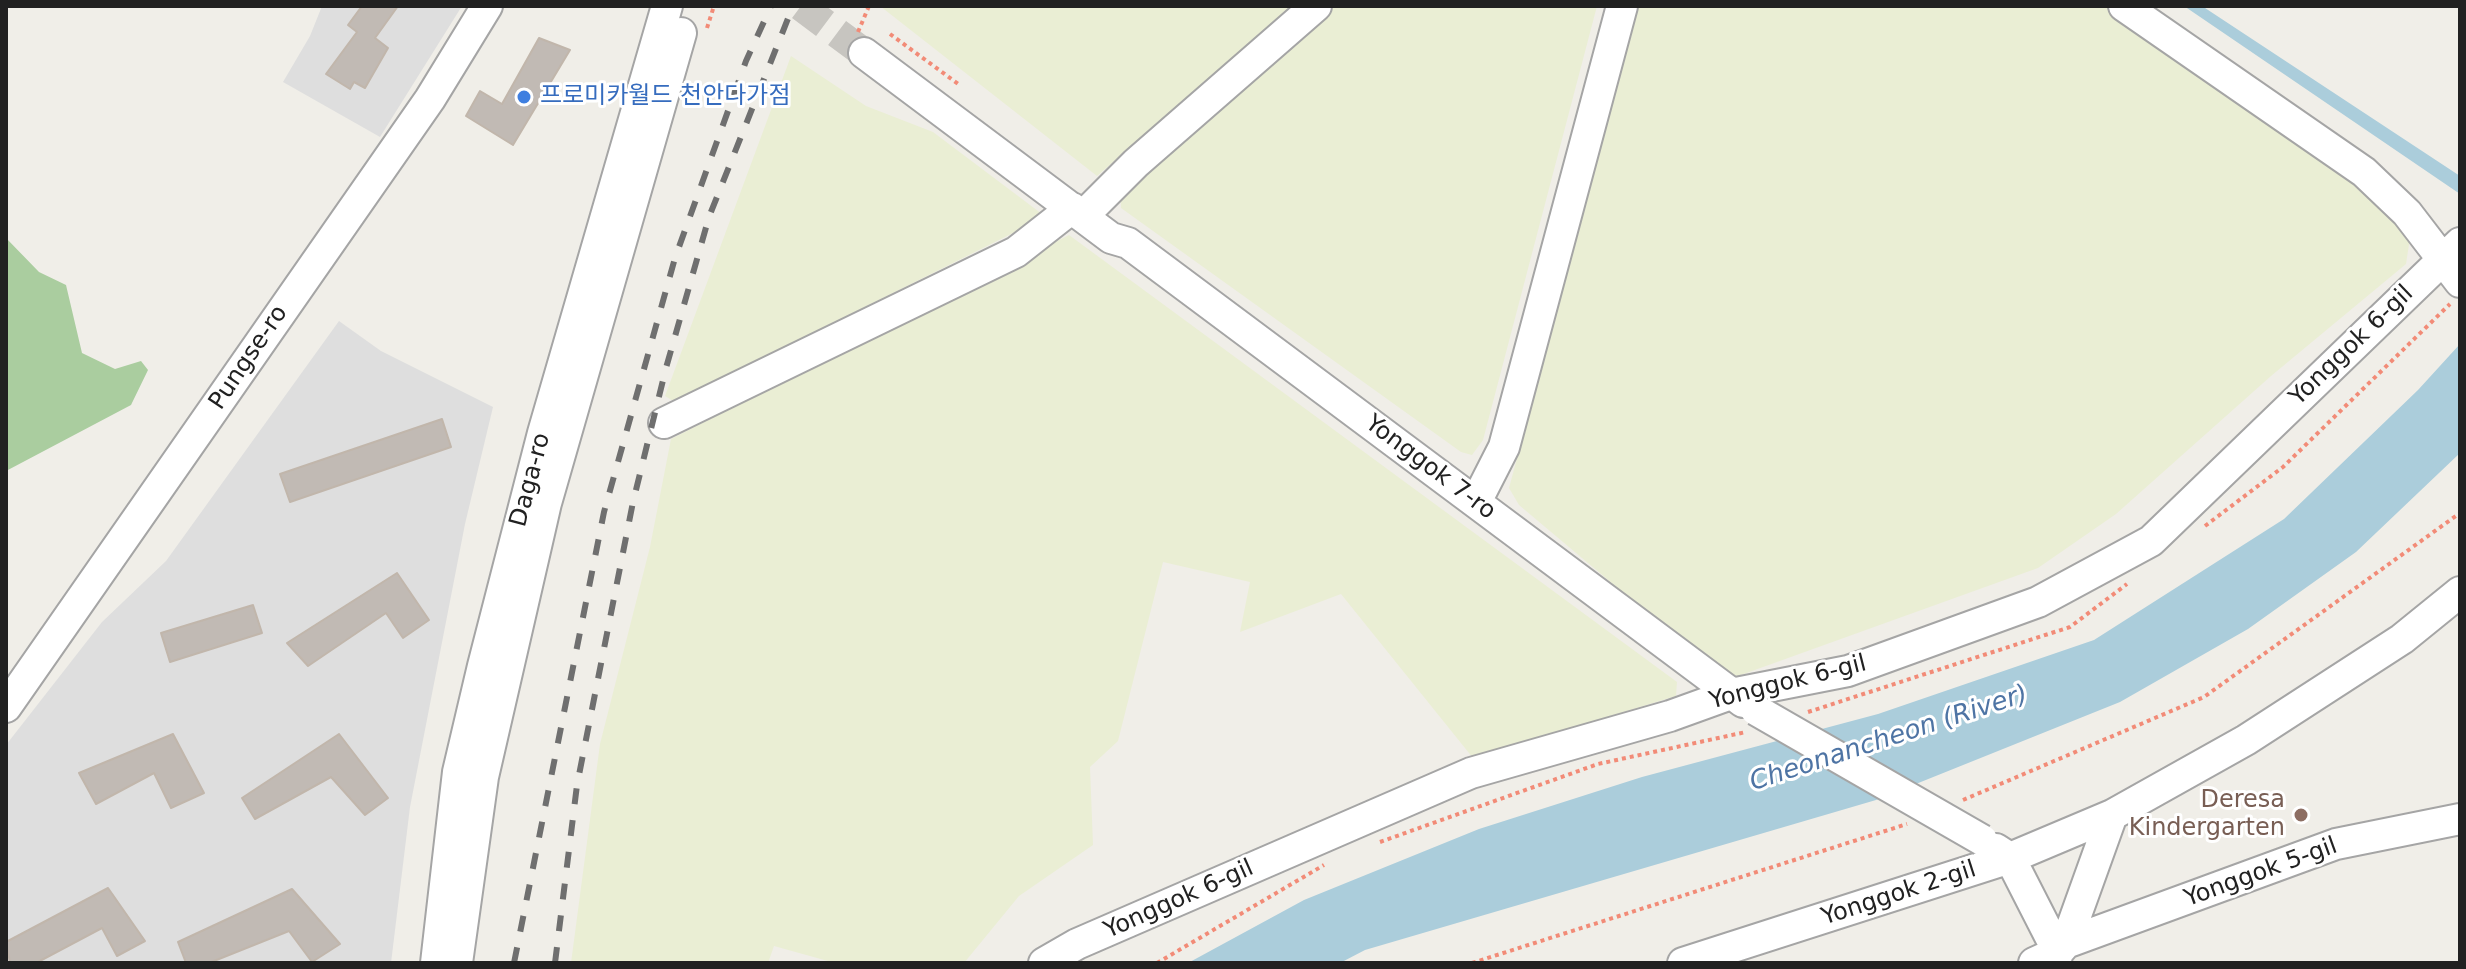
<!DOCTYPE html>
<meta charset="utf-8">
<style>
body{margin:0}
#map{position:relative;width:2466px;height:969px;overflow:hidden;background:#f0eee8;font-family:"DejaVu Sans",sans-serif}
canvas{display:block}
.frame{position:absolute;inset:0;border:8px solid #212121;pointer-events:none}
</style>
<div id="map">
<canvas width="2466" height="969"></canvas>
<div class="frame"></div>
</div>
<script>
const ctx = document.querySelector('canvas').getContext('2d');
ctx.lineJoin = 'round';
function paint(path, color) { ctx.fillStyle = color; ctx.fill(path, 'evenodd'); }
const toPath = rows => new Path2D(rows.map(r => 'M' + r).join(''));
function stroke(path, color, width, dash) { ctx.strokeStyle = color; ctx.lineWidth = width; ctx.lineCap = dash ? 'butt' : 'round'; ctx.setLineDash(dash || []); ctx.stroke(path); }
function write(font, color, halo, rows, align = 'center') {
  ctx.font = font + ' "DejaVu Sans","Noto Sans KR",sans-serif'; ctx.lineWidth = 6; ctx.setLineDash([]); ctx.textBaseline = 'middle'; ctx.strokeStyle = halo; ctx.fillStyle = color; for (const [text, x, y, turn = 0] of rows) {
    ctx.save(); ctx.translate(x, y); ctx.rotate((+turn || 0) * Math.PI / 180); ctx.textAlign = isNaN(turn) ? turn : align; if (halo) ctx.strokeText(text, 0, 0); ctx.fillText(text, 0, 0); ctx.restore();
  }
}
const residential = toPath([
 [322,6,462,6,380,137,283,82,310,36],
 [339,321,381,351,493,407,465,524,410,807,391,963,6,963,6,745,102,622,166,561]
]);
const farmland = toPath([
 [880,6,1294,6,1097,176],
 [1335,6,1597,6,1483,440,1472,455,1461,452,1121,208,1120,188],
 [1639,6,2121,6,2344,167,2410,238,2406,264,2271,376,2116,514,2038,568,1727,680,1519,505,1509,488],
 [791,56,866,106,933,132,1042,214,1025,227,675,402,665,396],
 [1069,235,1677,682,1676,696,1473,758,1341,594,1240,632,1250,582,1163,562,1118,741,1090,767,1093,845,1019,896,964,963,835,963,774,946,768,963,571,963,600,744,650,547,671,439]
]);
const forest = toPath([
 [6,238,39,272,66,285,82,353,115,369,141,361,148,370,131,405,6,471]
]);
const water = toPath([
 [2184,6,2202,6,2460,176,2460,194],
 [2460,344,2460,453,2356,552,2248,629,2120,702,1876,800,1365,950,1340,963,1188,963,1304,900,1479,829,1642,777,1878,714,2094,640,2284,519,2418,390]
]);
const building = toPath([
 [362,6,398,6,375,38,388,48,365,88,354,82,350,89,326,74,357,32,348,25,362,6],
 [539,38,570,50,513,145,466,116,480,91,502,104,539,38],
 [442,419,451,447,290,502,280,474,442,419],
 [397,573,429,620,403,638,386,613,308,666,287,643,397,573],
 [253,605,262,633,170,662,161,633,253,605],
 [173,734,204,793,171,808,154,773,96,804,79,773,173,734],
 [339,734,388,798,365,815,331,777,255,819,242,798,339,734],
 [108,888,145,941,117,956,102,928,36,963,10,963,6,942,108,888],
 [292,889,340,944,312,962,289,931,209,963,186,963,178,942,292,889]
]);
const minorTunnel = toPath([
 [801,6,864,53]
]);
const path = toPath([
 [707,28,714,6],
 [858,32,869,6],
 [890,34,961,86],
 [2205,526,2283,467,2450,304],
 [1808,712,2070,627,2127,584],
 [1963,800,2204,697,2460,513],
 [1380,842,1598,764,1746,732],
 [1157,963,1324,865],
 [1472,963,1907,824]
]);
const minor = toPath([
 [2124,6,2364,172,2407,213,2460,282],
 [864,53,1111,238,1128,243,1743,702],
 [1092,207,1136,163,1316,6],
 [664,423,1016,252,1072,208],
 [1476,502,1504,447,1622,6],
 [6,707,430,99,487,6],
 [1996,849,2010,858,2058,952,2055,963],
 [2066,943,2336,844,2460,819],
 [436,963,458,772,483,666,543,433,667,6],
 [457,963,483,777,546,503,681,33],
 [1044,963,1077,944,1471,773,1670,716,1731,694,1848,671,2038,602,2151,541,2460,243],
 [1683,963,2010,858,2112,815,2246,740,2402,639,2460,592],
 [2034,963,2058,952,2066,943,2112,815]
]);
const rail = toPath([
 [514,963,604,512,675,258,746,61,771,6],
 [555,963,577,785,633,502,666,368,709,217,793,6]
]);
const minorBridge = toPath([
 [1756,710,1982,840]
]);
const markers = [
 [524,97,8,"#3f7fe0"],
 [2301,815,8,"#8d6e63"]
];
const shopNames = [
 ["프로미카월드 천안다가점",540,97]
];
const streetNames = [
 ["Yonggok 6-gil",2352,346,-44],
 ["Pungse-ro",249,358,-56],
 ["Yonggok 7-ro",1430,468,37],
 ["Daga-ro",531,480,-75],
 ["Yonggok 6-gil",1788,683,-14],
 ["Yonggok 5-gil",2261,873,-20],
 ["Yonggok 2-gil",1899,894,-18],
 ["Yonggok 6-gil",1179,900,-24]
];
const educationNames = [
 ["Deresa",2285,801],
 ["Kindergarten",2285,829]
];
const waterNames = [
 ["Cheonancheon (River)",1889,739,-18]
];
paint(residential, '#dedede');
paint(farmland, '#eaeed4');
paint(forest, '#aacd9f');
paint(water, '#abcddb');
paint(building, '#c1bab4');
stroke(building, '#c1b6ab', 2);
stroke(minorTunnel, '#c7c5c0', 30, [30, 15]);
stroke(minor, '#a5a5a5', 34);
stroke(path, '#f28b77', 4, [4, 4]);
stroke(minor, '#fff', 30);
stroke(rail, '#6f6f6f', 6, [16, 16]);
stroke(minorBridge, '#a5a5a5', 34, []);
stroke(minorBridge, '#fff', 30);
for (const [x, y, r, color] of markers) { const dot = new Path2D(); dot.arc(x, y, r, 0, 2 * Math.PI); ctx.fillStyle = color; ctx.fill(dot); stroke(dot, '#fff', 3); }
write('24px', '#366cbe', '#fff', shopNames, 'left');
write('24px', '#212121', '#fff', streetNames);
write('24px', '#785e54', '#fff', educationNames, 'right');
write('italic 26px', '#4e74a4', '#fff', waterNames);
</script>
